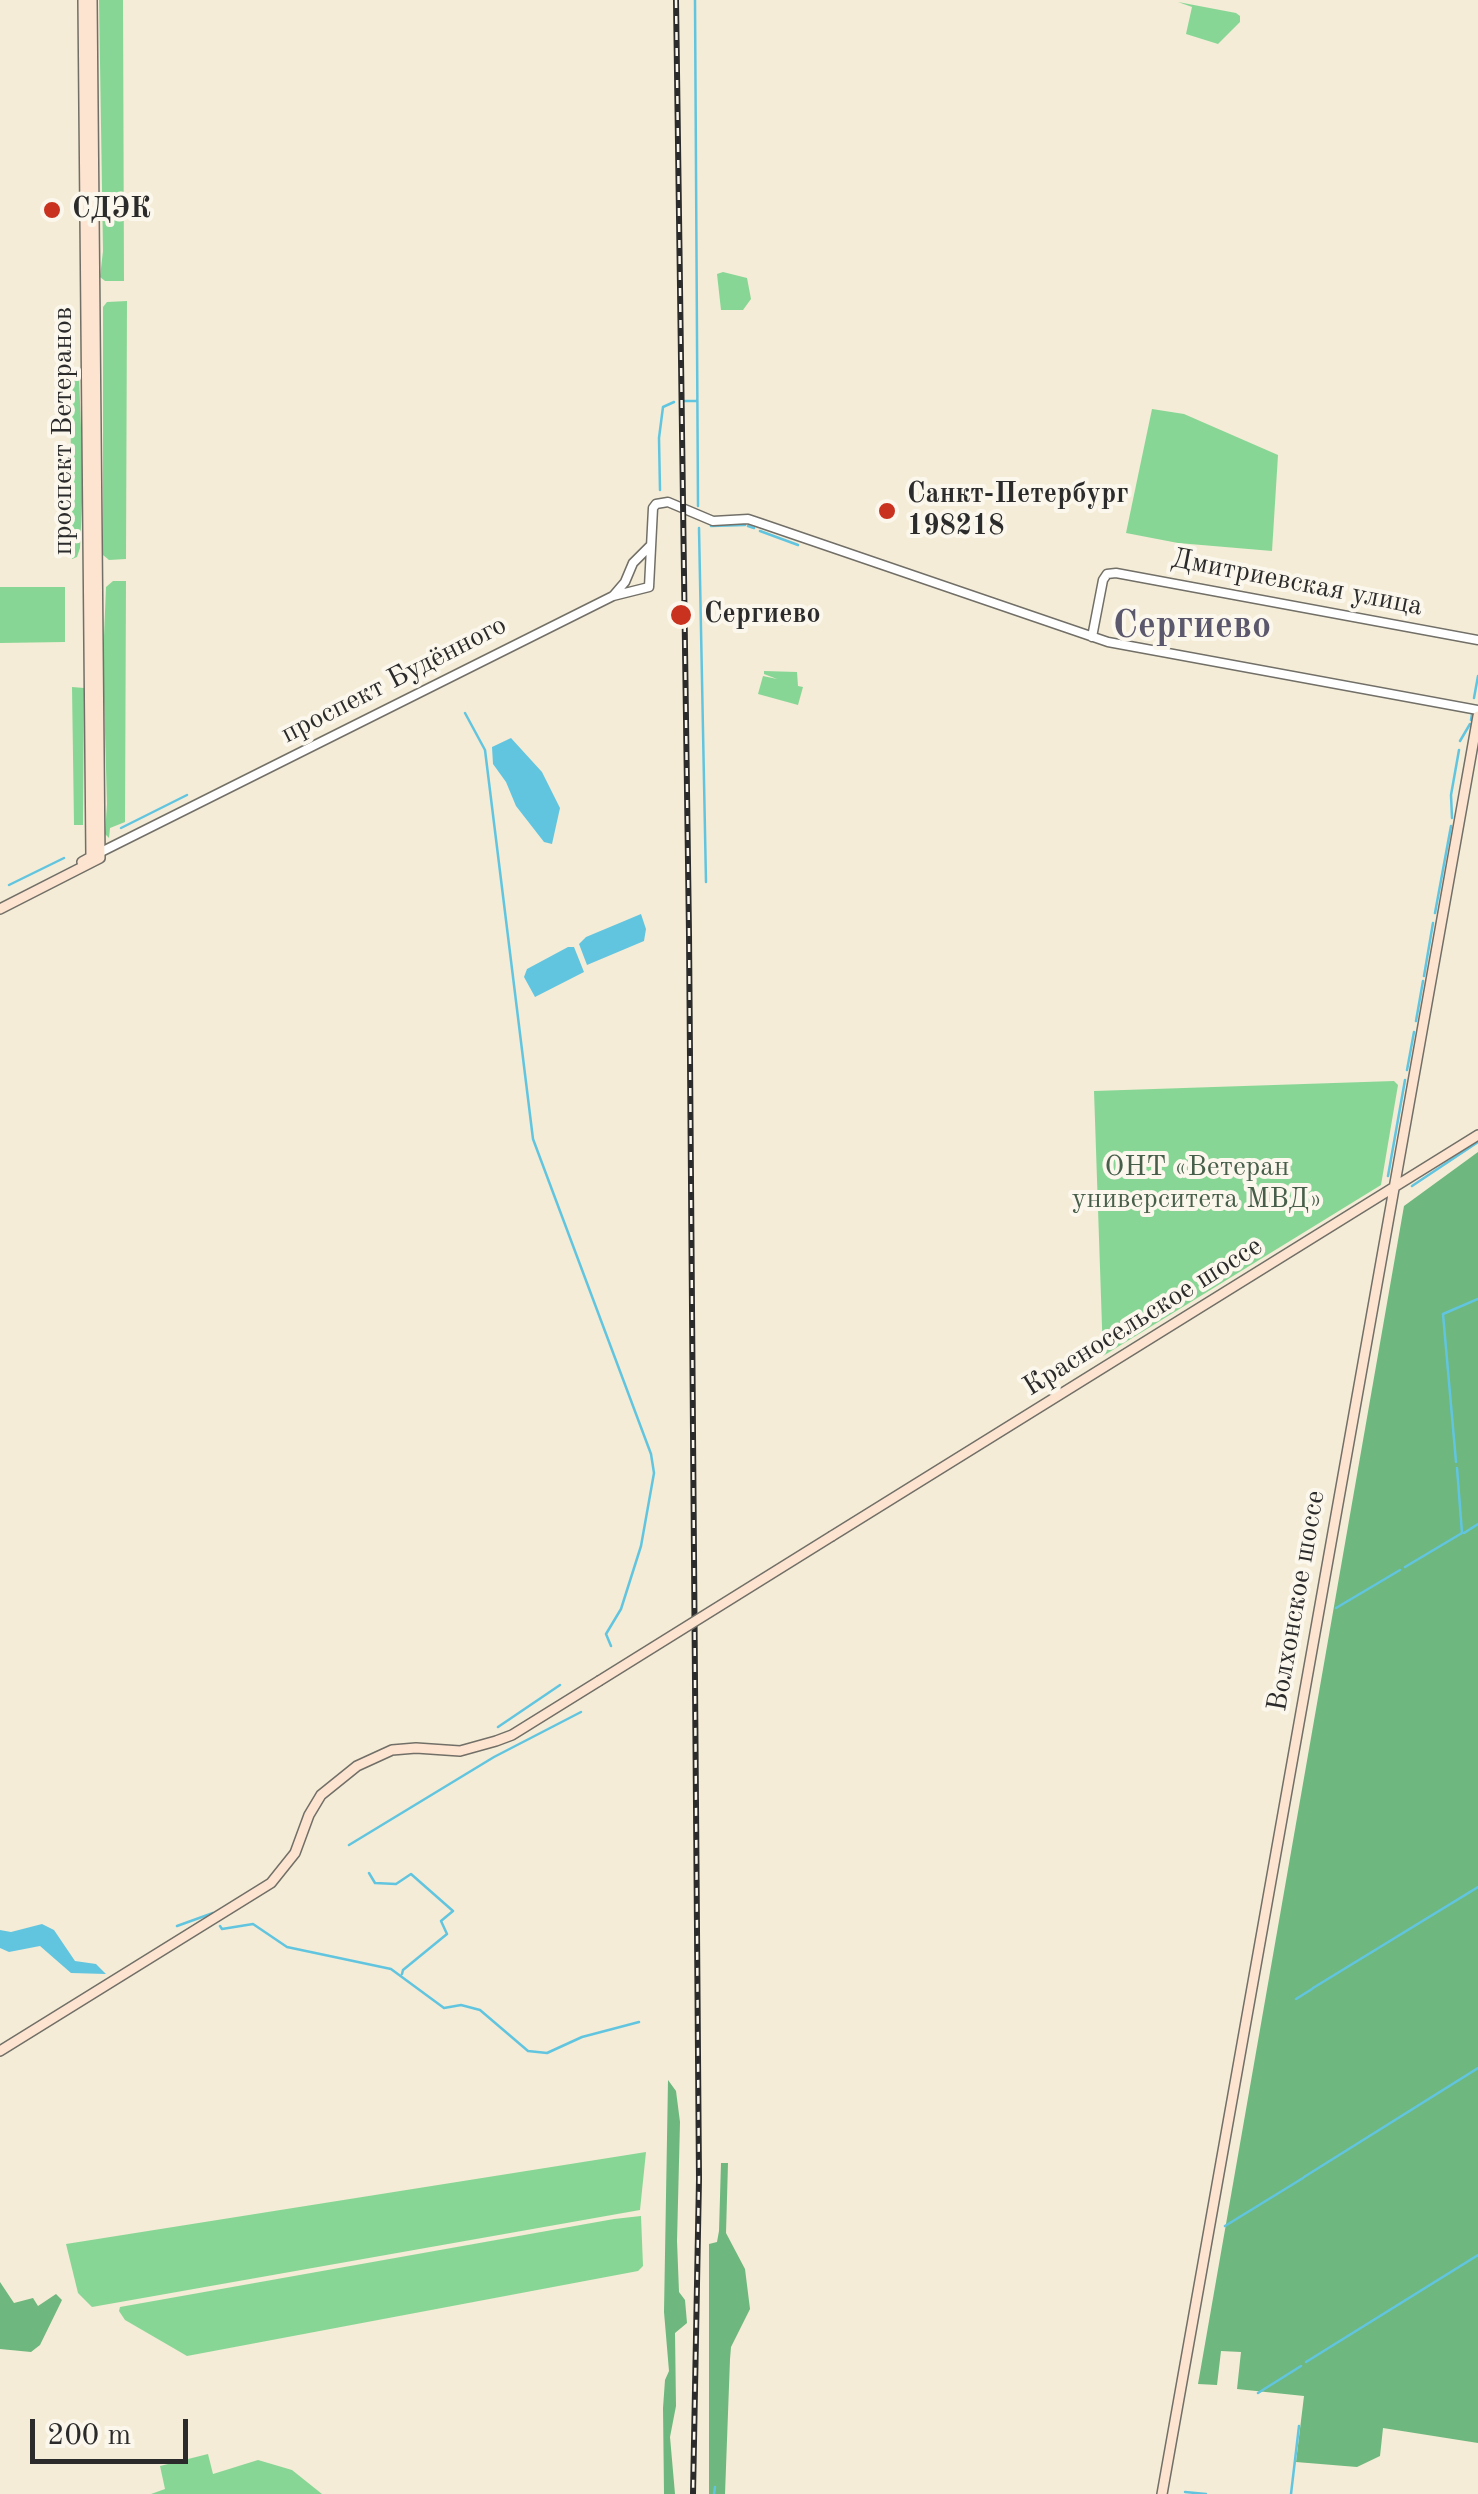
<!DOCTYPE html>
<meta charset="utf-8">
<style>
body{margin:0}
#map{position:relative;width:1478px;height:2494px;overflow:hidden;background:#f4ecd6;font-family:"Old Standard TT",serif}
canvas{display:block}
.scale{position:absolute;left:30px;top:2419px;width:158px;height:45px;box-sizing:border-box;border:5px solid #2b2b2b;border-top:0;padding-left:12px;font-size:30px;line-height:35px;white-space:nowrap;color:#2b2b2b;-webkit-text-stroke:8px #fbf7ec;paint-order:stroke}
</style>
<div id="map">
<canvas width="1478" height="2494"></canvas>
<div class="scale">200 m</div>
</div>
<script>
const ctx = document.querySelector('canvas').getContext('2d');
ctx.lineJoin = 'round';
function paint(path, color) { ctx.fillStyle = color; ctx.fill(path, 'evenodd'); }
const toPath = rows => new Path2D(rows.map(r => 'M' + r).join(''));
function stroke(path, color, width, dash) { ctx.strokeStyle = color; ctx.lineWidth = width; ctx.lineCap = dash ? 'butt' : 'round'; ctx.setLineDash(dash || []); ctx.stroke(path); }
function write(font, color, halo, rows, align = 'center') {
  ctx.font = font + ' "Old Standard TT",serif'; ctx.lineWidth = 8; ctx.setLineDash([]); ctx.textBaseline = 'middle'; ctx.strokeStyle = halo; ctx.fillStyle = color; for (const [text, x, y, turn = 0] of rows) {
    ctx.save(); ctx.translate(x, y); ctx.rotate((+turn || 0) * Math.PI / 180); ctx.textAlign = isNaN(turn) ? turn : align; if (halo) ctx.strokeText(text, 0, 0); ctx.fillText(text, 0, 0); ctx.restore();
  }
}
const green = toPath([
 [99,0,123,0,124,281,105,281,100,277,103,251],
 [1178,2,1236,13,1240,16,1240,22,1218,44,1186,34,1192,7],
 [723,272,747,278,751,299,743,310,721,310,717,274],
 [127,301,126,559,109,560,103,555,103,307,107,302],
 [79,376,83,480,80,548,77,557,72,559,70,377],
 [1152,409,1184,414,1278,455,1272,551,1178,543,1126,533],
 [113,581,126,581,125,822,110,828,109,838,105,834,107,804,103,661,106,587],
 [0,587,65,587,65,642,0,643],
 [764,671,797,672,798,686,803,687,798,705,758,694,763,676,777,679,764,674],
 [72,687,84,688,83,825,74,825],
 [1394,1081,1398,1085,1381,1185,1103,1356,1094,1091],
 [646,2152,640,2210,92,2307,78,2293,66,2244],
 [641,2216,643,2266,638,2271,187,2356,125,2320,119,2311,120,2307,614,2219],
 [208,2454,213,2474,258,2460,292,2470,322,2494,151,2494,165,2489,160,2466]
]);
const forest = toPath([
 [1478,1152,1478,2443,1383,2428,1380,2456,1357,2467,1296,2462,1304,2396,1237,2389,1241,2352,1221,2351,1217,2385,1198,2384,1404,1206],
 [668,2080,676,2091,680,2122,677,2241,679,2292,685,2300,687,2323,675,2333,676,2406,670,2437,675,2494,664,2494,663,2408,665,2380,669,2371,664,2312],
 [721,2163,728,2163,726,2233,745,2269,750,2309,731,2347,730,2359,725,2494,709,2494,709,2244,717,2242,719,2231],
 [0,2282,14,2303,33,2298,38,2306,56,2294,62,2300,40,2345,31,2352,0,2349]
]);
const water = toPath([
 [511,738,542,772,560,808,552,844,544,842,516,806,506,782,493,764,492,747],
 [641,914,646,929,644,941,587,965,579,944,586,937],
 [568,947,574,947,584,972,535,997,524,977,527,969],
 [42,1924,54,1930,75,1961,96,1964,106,1974,71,1973,40,1946,9,1952,0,1948,0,1930,11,1932]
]);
const stream = toPath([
 [695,0,698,506],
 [683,401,696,401],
 [660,490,659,438,663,407,674,402],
 [711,526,745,525],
 [748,526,754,528],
 [699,528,706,882],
 [760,531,798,545],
 [1474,698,1478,676],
 [465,713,485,750,533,1139,651,1454,654,1473,641,1546,621,1609,606,1634,611,1646],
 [1471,720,1472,714],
 [1460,741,1470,724],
 [1452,818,1451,795,1459,750],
 [121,828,187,795],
 [9,885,64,858],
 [1435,913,1451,826],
 [1424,976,1433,923],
 [1416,1021,1423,981],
 [1407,1070,1414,1032],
 [1388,1176,1405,1080],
 [1412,1186,1478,1142],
 [1456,1462,1443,1314,1478,1299],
 [1464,1533,1478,1524],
 [1405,1567,1462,1533,1457,1468],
 [1336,1608,1400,1570],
 [498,1727,560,1685],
 [349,1845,494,1757,581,1712],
 [369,1873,375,1883,396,1884,411,1874,453,1911,441,1921,447,1934,403,1970,402,1974],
 [177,1926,213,1913],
 [220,1926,222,1929,253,1924,287,1947,391,1969,444,2008,461,2005,480,2010,528,2051,547,2053,582,2037,639,2022],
 [1313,1988,1478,1887],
 [1296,1999,1312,1989],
 [1304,2177,1478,2068],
 [1225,2226,1303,2178],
 [1306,2362,1478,2255],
 [1258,2393,1301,2366],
 [1185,2492,1206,2494],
 [714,2494,715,2487],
 [1291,2494,1299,2426]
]);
const tertiary = toPath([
 [613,596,649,587,653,508,656,504,668,502,713,521,748,519,760,523,1108,642,1478,710],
 [1092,637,1103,580,1107,574,1116,573,1478,640],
 [97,854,613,596,625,582,633,563,650,546]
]);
const secondary = toPath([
 [82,862,91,857,83,0],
 [0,909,100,858,92,0],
 [832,1536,1478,1135],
 [0,2051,271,1883,295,1853,309,1815,321,1795,357,1766,392,1750,416,1748,460,1751,496,1741,512,1735,599,1681],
 [1162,2494,1478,716]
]);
const rail = toPath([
 [676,0,689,934,699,2179,693,2494]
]);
const secondaryBridge = toPath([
 [599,1681,832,1536]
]);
const markers = [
 [52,210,10,"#c8321e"],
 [887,511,10,"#c8321e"],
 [681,615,12,"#c8321e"]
];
const poiNames = [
 ["СДЭК",72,210],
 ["Санкт-Петербург",907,495],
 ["198218",907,527],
 ["Сергиево",704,615]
];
const streetNames = [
 ["проспект Ветеранов",64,431,-90],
 ["Дмитриевская улица",1297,583,11],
 ["проспект Будённого",394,680,-27],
 ["Красносельское шоссе",1143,1317,-32],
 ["Волхонское шоссе",1297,1601,-80]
];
const parkNames = [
 ["ОНТ «Ветеран",1197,1168],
 ["университета МВД»",1197,1200]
];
const districtNames = [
 ["Сергиево",1192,627]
];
paint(green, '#88d695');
paint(forest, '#6eb77e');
paint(water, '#62c5e0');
stroke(stream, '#62c5e0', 2.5);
stroke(tertiary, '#716f67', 11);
stroke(secondary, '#716f67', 12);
stroke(tertiary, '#fff', 8);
stroke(secondary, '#fde4d0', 9);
stroke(rail, '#2b2b2b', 6);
stroke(rail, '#fbf7ec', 2.5, [8]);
stroke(secondaryBridge, '#716f67', 12, []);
stroke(secondaryBridge, '#fde4d0', 9);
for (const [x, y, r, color] of markers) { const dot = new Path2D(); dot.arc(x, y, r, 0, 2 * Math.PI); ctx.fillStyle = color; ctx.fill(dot); stroke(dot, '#fbf7ec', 4); }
write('bold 28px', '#2b2b2b', '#fbf7ec', poiNames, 'left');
write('28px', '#2b2b2b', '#fbf7ec', streetNames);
write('28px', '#475e4b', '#fbf7ec', parkNames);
write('bold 38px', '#5b576d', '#fbf7ec', districtNames);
</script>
